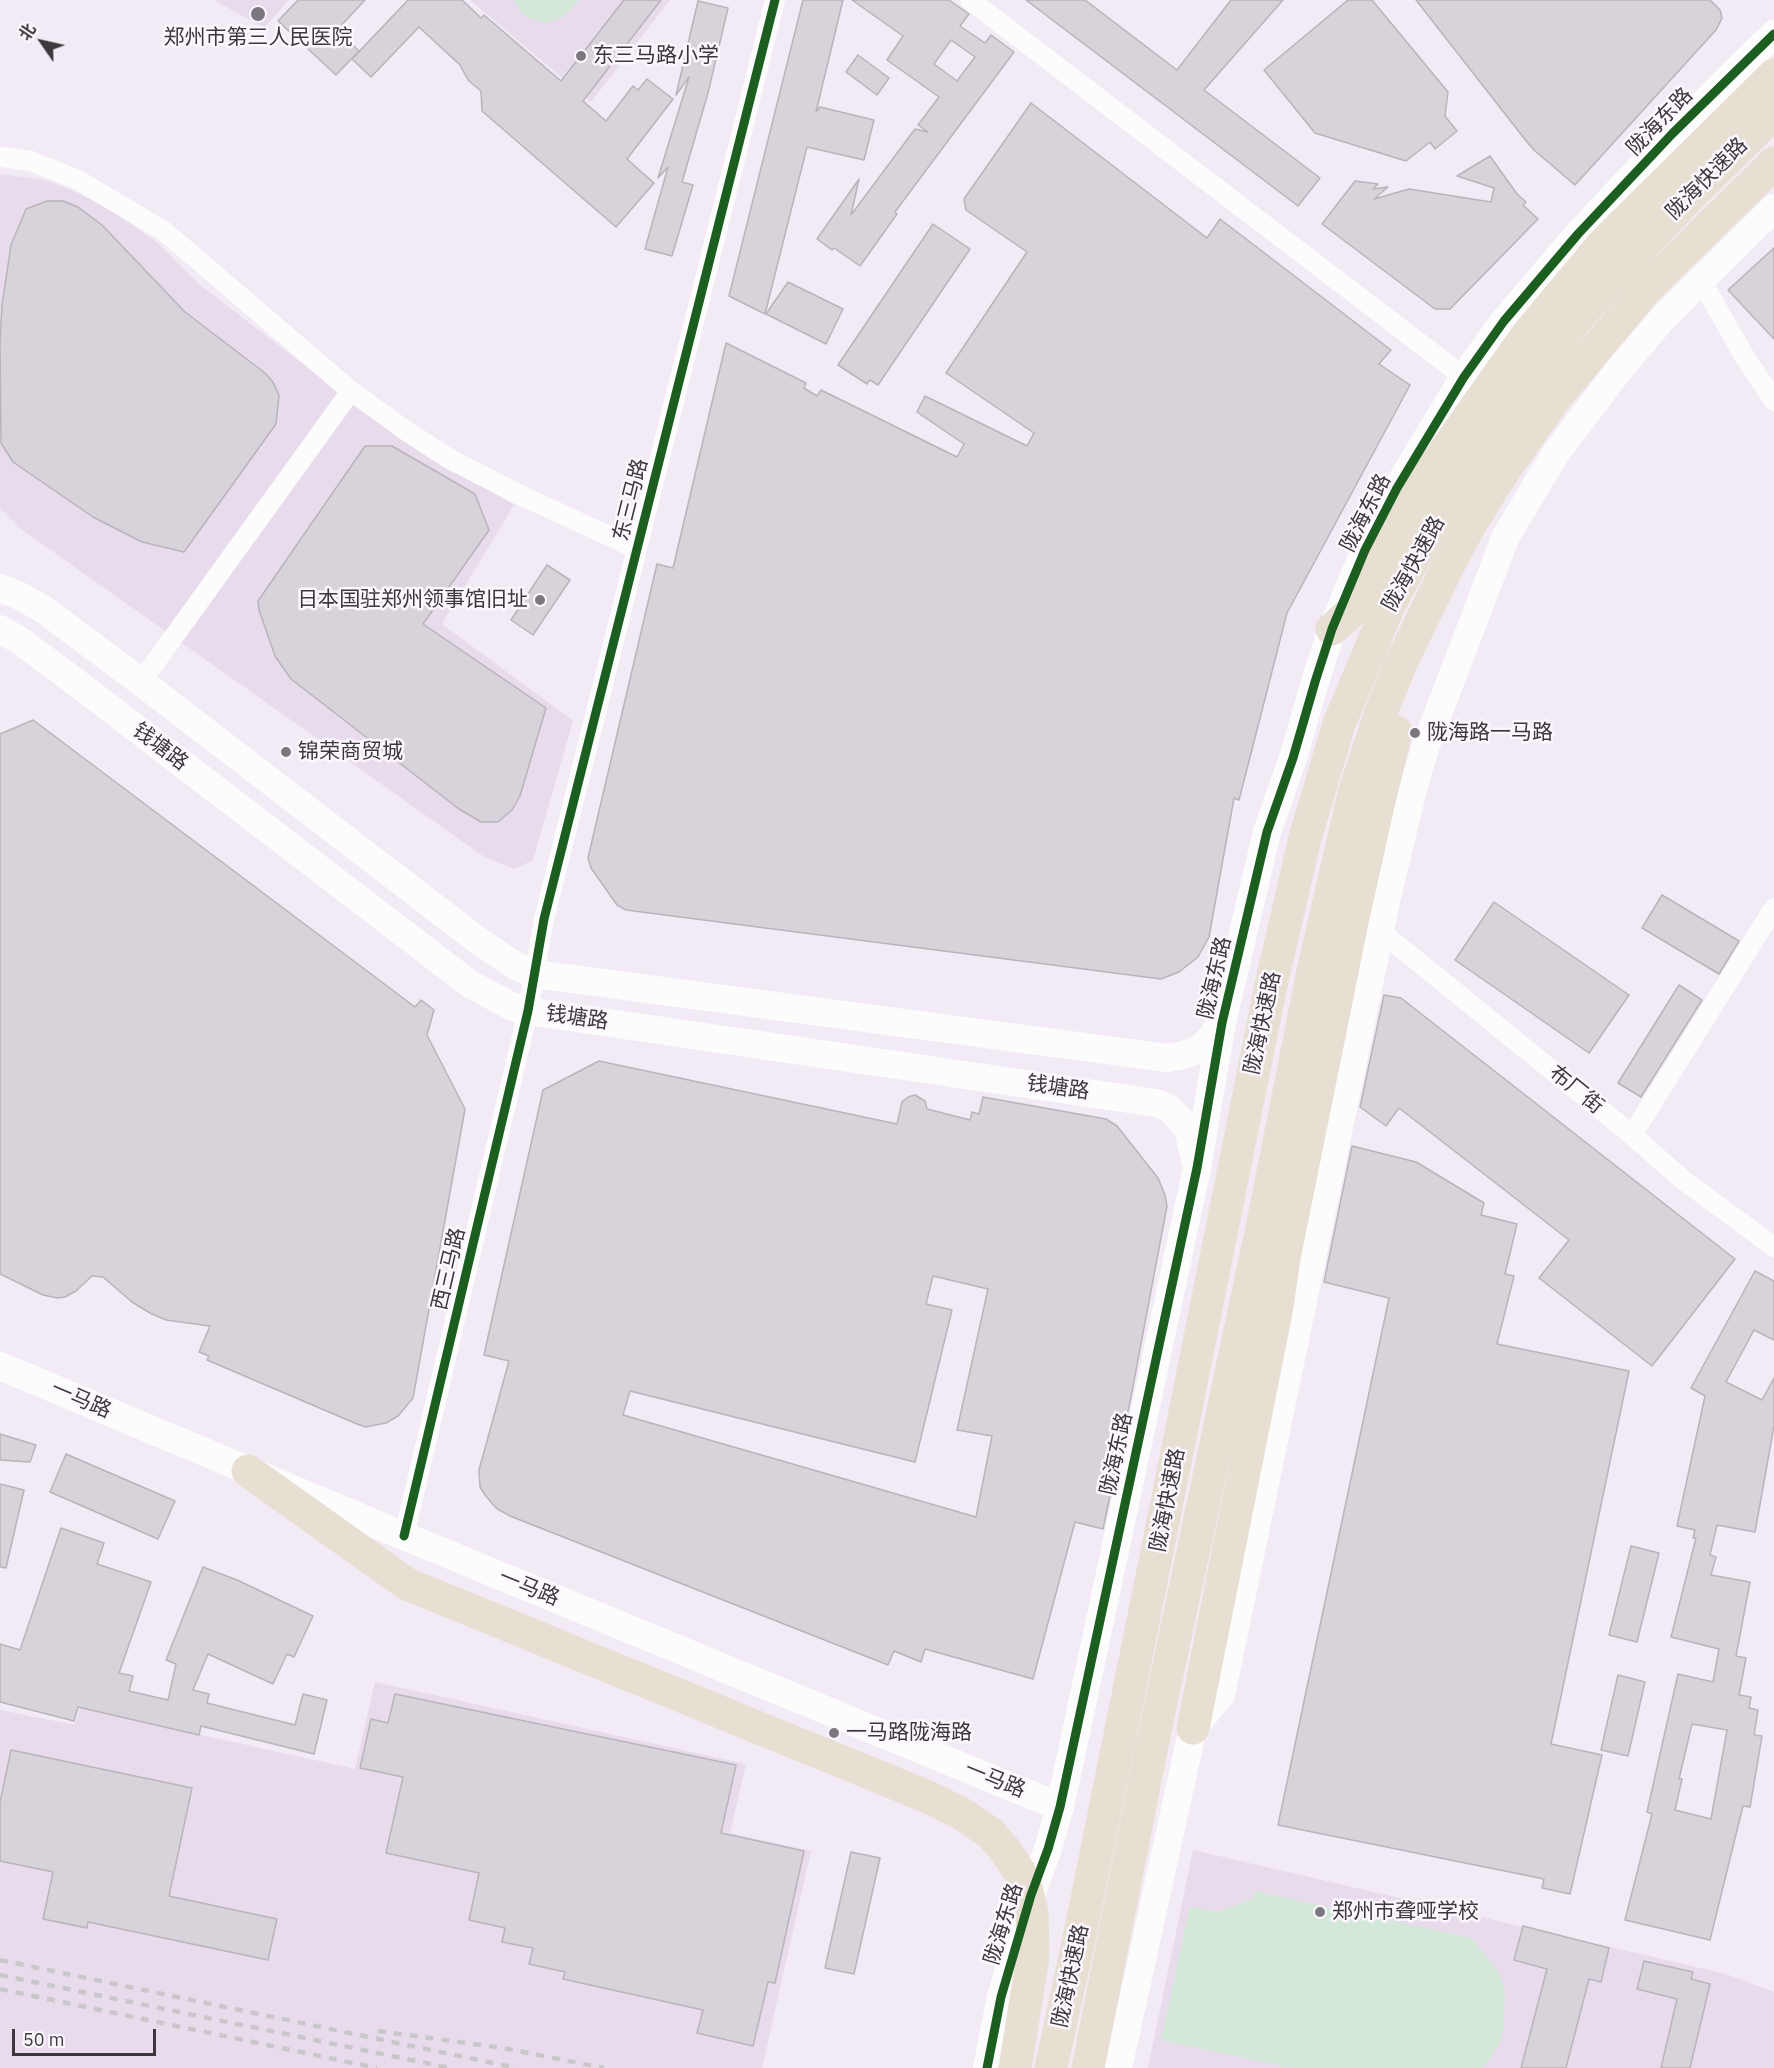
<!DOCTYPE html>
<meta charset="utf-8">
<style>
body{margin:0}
#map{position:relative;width:1774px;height:2068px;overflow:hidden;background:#f2eaf4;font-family:"IBM Plex Sans","Noto Sans SC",sans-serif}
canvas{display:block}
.north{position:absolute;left:12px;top:12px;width:60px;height:60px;-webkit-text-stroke:4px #fcf7fe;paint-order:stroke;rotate:304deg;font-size:16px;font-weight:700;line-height:24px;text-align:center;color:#3d383e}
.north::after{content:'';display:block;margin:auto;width:21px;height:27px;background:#3d383e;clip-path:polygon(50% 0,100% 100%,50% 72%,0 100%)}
.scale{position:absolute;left:12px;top:2029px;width:144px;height:27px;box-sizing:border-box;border:3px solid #3d383e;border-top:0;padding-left:8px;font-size:18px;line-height:21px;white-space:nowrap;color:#3d383e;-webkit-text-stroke:4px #fcf7fe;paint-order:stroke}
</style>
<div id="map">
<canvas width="1774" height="2068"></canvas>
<div class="north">北</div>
<div class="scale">50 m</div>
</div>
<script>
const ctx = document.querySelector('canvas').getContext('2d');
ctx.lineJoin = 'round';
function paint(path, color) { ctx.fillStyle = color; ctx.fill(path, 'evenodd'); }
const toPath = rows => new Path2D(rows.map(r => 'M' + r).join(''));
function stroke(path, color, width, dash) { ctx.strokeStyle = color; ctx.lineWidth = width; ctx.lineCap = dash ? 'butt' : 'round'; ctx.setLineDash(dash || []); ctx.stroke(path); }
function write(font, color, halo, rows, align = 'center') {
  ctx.font = font + ' "IBM Plex Sans","Noto Sans SC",sans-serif'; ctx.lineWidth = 5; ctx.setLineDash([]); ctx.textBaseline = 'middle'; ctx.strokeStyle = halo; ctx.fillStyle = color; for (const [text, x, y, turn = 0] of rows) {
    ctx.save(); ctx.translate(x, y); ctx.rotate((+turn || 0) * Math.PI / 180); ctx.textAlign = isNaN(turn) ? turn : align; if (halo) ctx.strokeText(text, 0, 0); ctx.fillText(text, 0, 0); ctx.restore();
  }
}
const built = toPath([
 [214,0,289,0,264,28],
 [470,0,670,0,591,102],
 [0,174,44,180,69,189,106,207,158,243,200,285,372,417,410,444,514,505,442,624,573,721,533,860,514,869,483,856,21,529,0,508],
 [375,1682,746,1764,730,1833,811,1851,762,2068,0,2068,0,1710,75,1725,80,1708,355,1769],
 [1193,1850,1726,1974,1774,1992,1774,2068,1148,2068]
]);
const green = toPath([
 [514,0,579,0,563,17,545,23,527,17,520,11],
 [1255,1891,1472,1938,1498,1971,1505,1990,1504,2027,1499,2044,1489,2060,1482,2068,1292,2068,1161,2040,1190,1906,1218,1912,1253,1898]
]);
const building = toPath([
 [298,0,365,0,337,30,359,51,336,75,278,21,298,0],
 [408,0,462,0,481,18,484,15,561,81,624,0,661,0,583,101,606,121,633,86,638,90,647,79,673,99,627,159,654,183,616,227,482,111,481,91,468,80,460,65,419,27,371,77,352,59,408,0],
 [803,0,843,0,816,112,820,107,874,120,864,160,807,147,765,314,729,296,803,0],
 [852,0,949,0,969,14,960,26,985,43,991,35,1014,52,895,212,897,214,860,266,834,248,832,250,817,239,859,179,851,215,915,129,928,132,918,125,939,97,887,60,903,36,852,0],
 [951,40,975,57,957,81,934,64,951,40],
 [1026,0,1085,0,1177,70,1231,0,1283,0,1204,90,1320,178,1298,206,1026,0],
 [1348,0,1372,0,1448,92,1445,116,1457,131,1435,149,1430,142,1406,161,1315,133,1264,70,1348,0],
 [1416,0,1710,0,1720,10,1722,18,1716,30,1575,185,1535,151,1527,142,1416,0],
 [698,1,728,8,708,93,682,182,693,185,672,256,645,249,668,167,658,178,689,77,676,95,698,1],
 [858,55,889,78,877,95,846,72,858,55],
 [1031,103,1207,238,1220,219,1391,350,1379,364,1410,385,1287,613,1239,800,1234,798,1209,937,1198,957,1179,972,1161,979,626,910,617,905,591,868,588,858,657,564,673,568,726,343,806,383,804,388,817,396,821,390,957,457,964,444,917,412,925,396,1027,446,1034,433,946,373,1027,252,966,210,964,199,1031,103],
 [1490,156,1517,194,1526,202,1523,205,1538,219,1450,309,1435,309,1322,224,1355,181,1378,184,1373,189,1388,187,1374,199,1409,189,1491,202,1494,188,1457,176,1490,156],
 [47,201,63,201,78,207,102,225,185,312,265,373,273,382,279,395,276,424,184,552,142,542,93,517,13,462,1,443,0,342,2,305,11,245,26,209,47,201],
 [933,224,970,249,878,385,870,380,867,384,838,365,933,224],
 [1774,248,1774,339,1728,290,1774,248],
 [788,282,843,309,826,344,766,314,788,282],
 [365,446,392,446,475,494,489,530,423,624,546,708,520,796,512,810,498,822,481,822,459,809,291,679,275,656,259,610,258,601,365,446],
 [547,565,570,580,533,635,511,620,547,565],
 [33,720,415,1007,421,1000,434,1010,427,1035,465,1109,413,1398,398,1416,386,1423,366,1427,357,1424,207,1360,209,1356,199,1352,210,1326,166,1320,150,1313,132,1302,103,1277,92,1276,76,1291,65,1297,57,1298,43,1295,0,1274,0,734,33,720],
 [1662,895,1739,941,1719,974,1642,928,1662,895],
 [1494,902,1629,995,1589,1053,1455,960,1494,902],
 [1679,985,1702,1000,1641,1097,1618,1083,1679,985],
 [1384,995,1401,998,1735,1259,1652,1366,1539,1278,1569,1240,1399,1108,1386,1126,1360,1107,1384,995],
 [599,1061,897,1124,902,1102,908,1097,915,1095,925,1101,927,1109,970,1120,972,1112,979,1114,983,1097,1106,1119,1117,1126,1158,1178,1165,1195,1167,1206,1130,1402,1103,1529,1075,1522,1033,1679,925,1649,921,1662,894,1651,888,1665,510,1516,496,1508,485,1495,480,1487,479,1470,509,1361,484,1355,543,1090,599,1061],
 [933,1276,988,1289,957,1430,992,1436,976,1517,623,1415,630,1391,915,1462,952,1310,926,1304,933,1276],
 [1352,1146,1416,1162,1484,1203,1481,1215,1517,1224,1505,1274,1514,1276,1497,1344,1629,1371,1551,1744,1602,1755,1570,1894,1542,1888,1544,1879,1278,1825,1389,1298,1324,1282,1352,1146],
 [1755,1271,1774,1281,1774,1340,1754,1330,1726,1382,1762,1400,1774,1378,1774,1426,1755,1532,1717,1525,1710,1555,1716,1557,1711,1575,1750,1582,1736,1656,1746,1658,1739,1695,1751,1697,1749,1708,1758,1710,1754,1735,1762,1736,1750,1807,1743,1806,1710,1940,1625,1920,1652,1814,1647,1812,1678,1674,1713,1682,1719,1649,1671,1637,1696,1538,1693,1538,1695,1530,1677,1526,1705,1396,1691,1388,1755,1271],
 [1692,1724,1727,1730,1711,1819,1675,1810,1682,1779,1679,1779,1692,1724],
 [0,1434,36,1445,30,1462,0,1460,0,1434],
 [66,1454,175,1501,158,1539,50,1492,66,1454],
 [0,1484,24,1490,6,1568,0,1567,0,1484],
 [61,1528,104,1543,97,1564,151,1582,119,1673,133,1676,129,1691,168,1700,176,1664,166,1660,203,1567,237,1580,313,1616,294,1657,287,1654,273,1684,208,1654,193,1690,209,1694,207,1703,295,1725,303,1694,327,1700,314,1754,201,1726,199,1735,78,1707,74,1721,0,1702,0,1644,20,1650,61,1528],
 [1631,1546,1659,1553,1637,1642,1609,1635,1631,1546],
 [1618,1675,1645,1682,1628,1756,1601,1750,1618,1675],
 [395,1694,736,1765,721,1833,804,1851,775,1983,768,1982,753,2046,697,2033,703,2010,563,1979,565,1972,529,1964,533,1948,502,1942,505,1928,469,1920,479,1873,386,1853,403,1777,360,1768,371,1719,388,1723,395,1694],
 [11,1750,192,1788,169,1896,277,1919,268,1960,88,1922,87,1928,43,1919,53,1872,0,1861,0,1802,11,1750],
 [851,1852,880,1858,854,1974,825,1968,851,1852],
 [1523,1926,1609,1948,1601,1982,1589,1979,1566,2068,1521,2068,1547,1969,1514,1960,1523,1926],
 [1644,1961,1693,1972,1691,1979,1710,1984,1690,2068,1661,2068,1677,1999,1637,1989,1644,1961]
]);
const street = toPath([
 [970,0,1464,377],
 [0,157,31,161,78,180,164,231,351,391,405,430,448,458,518,494,637,549],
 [1701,280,1743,354,1774,401],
 [141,682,351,391],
 [1380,931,1632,1135,1682,1179,1774,1247],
 [1632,1135,1774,908],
 [404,1536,528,1011,544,919,775,0]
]);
const secondary = toPath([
 [0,588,18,595,43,609,141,682,476,939,516,966,535,974,1167,1058,1184,1055,1199,1049,1209,1040,1222,1023],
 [0,629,19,640,69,677,470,984,511,1006,528,1011,1156,1103,1169,1108,1185,1125,1189,1133,1195,1160],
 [0,1366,404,1536,1060,1807],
 [987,2068,1001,1997,1031,1895,1048,1849,1060,1807,1197,1168,1222,1023,1267,832,1293,758,1315,682,1332,629,1365,550,1397,488,1464,377,1504,321,1578,234,1672,134,1774,34],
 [1118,2068,1193,1728,1221,1695,1387,897,1414,785,1426,745,1506,536,1556,453,1618,371,1664,317,1774,208]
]);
const highway = toPath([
 [1332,629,1358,606,1408,503,1527,335,1602,245,1774,75],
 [248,1471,407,1584,928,1797,962,1814,990,1833,1005,1850,1019,1871,1027,1891,1032,1913,1033,1957,1015,2068],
 [1193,1728,1277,1307,1284,1258,1352,922,1379,801,1396,732],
 [1051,2068,1081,1929,1271,985,1305,838,1339,724,1389,605,1429,531,1532,379,1576,320,1622,267,1687,199,1774,113],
 [1088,2068,1151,1750,1264,1218,1313,971,1354,794,1381,712,1401,663,1448,566,1470,525,1499,478,1552,402,1647,288,1774,163]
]);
const rail = toPath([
 [0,1960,517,2068],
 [0,1975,450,2068],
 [0,1989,377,2068],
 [378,2031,503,2048,604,2068]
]);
const cycleway = toPath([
 [404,1536,528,1011,544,919,775,0],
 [987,2068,1001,1997,1031,1895,1048,1849,1060,1807,1197,1168,1222,1023,1267,832,1293,758,1315,682,1332,629,1365,550,1397,488,1464,377,1504,321,1578,234,1672,134,1774,34]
]);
const markers = [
 [258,14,8,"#7c767e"],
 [581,56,6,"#7c767e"],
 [540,600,6,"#7c767e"],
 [1415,733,6,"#7c767e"],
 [286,752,6,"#7c767e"],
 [834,1733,6,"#7c767e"],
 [1320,1912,6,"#7c767e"]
];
const poiNames = [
 ["郑州市第三人民医院",258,38,"center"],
 ["东三马路小学",593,56],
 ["日本国驻郑州领事馆旧址",528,600,"right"],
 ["陇海路一马路",1427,733],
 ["锦荣商贸城",298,752],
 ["一马路陇海路",846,1733],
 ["郑州市聋哑学校",1332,1912]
];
const streetNames = [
 ["陇海东路",1660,122,-46],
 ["陇海快速路",1707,179,-45],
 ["东三马路",631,500,-76],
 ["陇海东路",1366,513,-63],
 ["陇海快速路",1414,564,-61],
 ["钱塘路",160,747,37],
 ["陇海东路",1215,978,-77],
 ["钱塘路",577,1018,8],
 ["陇海快速路",1263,1023,-78],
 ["钱塘路",1058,1088,8],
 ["布厂街",1576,1090,39],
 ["西三马路",449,1269,-77],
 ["一马路",81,1400,23],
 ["陇海东路",1117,1454,-78],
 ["陇海快速路",1168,1500,-79],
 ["一马路",529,1588,22],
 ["一马路",995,1780,22],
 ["陇海东路",1004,1924,-73],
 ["陇海快速路",1071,1976,-78]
];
paint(built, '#e8dbeb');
paint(green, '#d4e8d9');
paint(building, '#d8d2da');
stroke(building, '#b9b3ba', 1.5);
stroke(street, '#fdfcfd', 20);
stroke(secondary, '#fdfcfd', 28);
stroke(highway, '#e8dfd3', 33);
stroke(rail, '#c9c7ca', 4.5, [8, 8]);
stroke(cycleway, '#1b5e20', 9);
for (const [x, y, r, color] of markers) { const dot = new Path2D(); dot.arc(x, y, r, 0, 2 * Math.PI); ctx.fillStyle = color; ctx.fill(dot); stroke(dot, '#fcf7fe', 2); }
write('21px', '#3d383e', '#fcf7fe', poiNames, 'left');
write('21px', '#3d383e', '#fcf7fe', streetNames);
</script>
